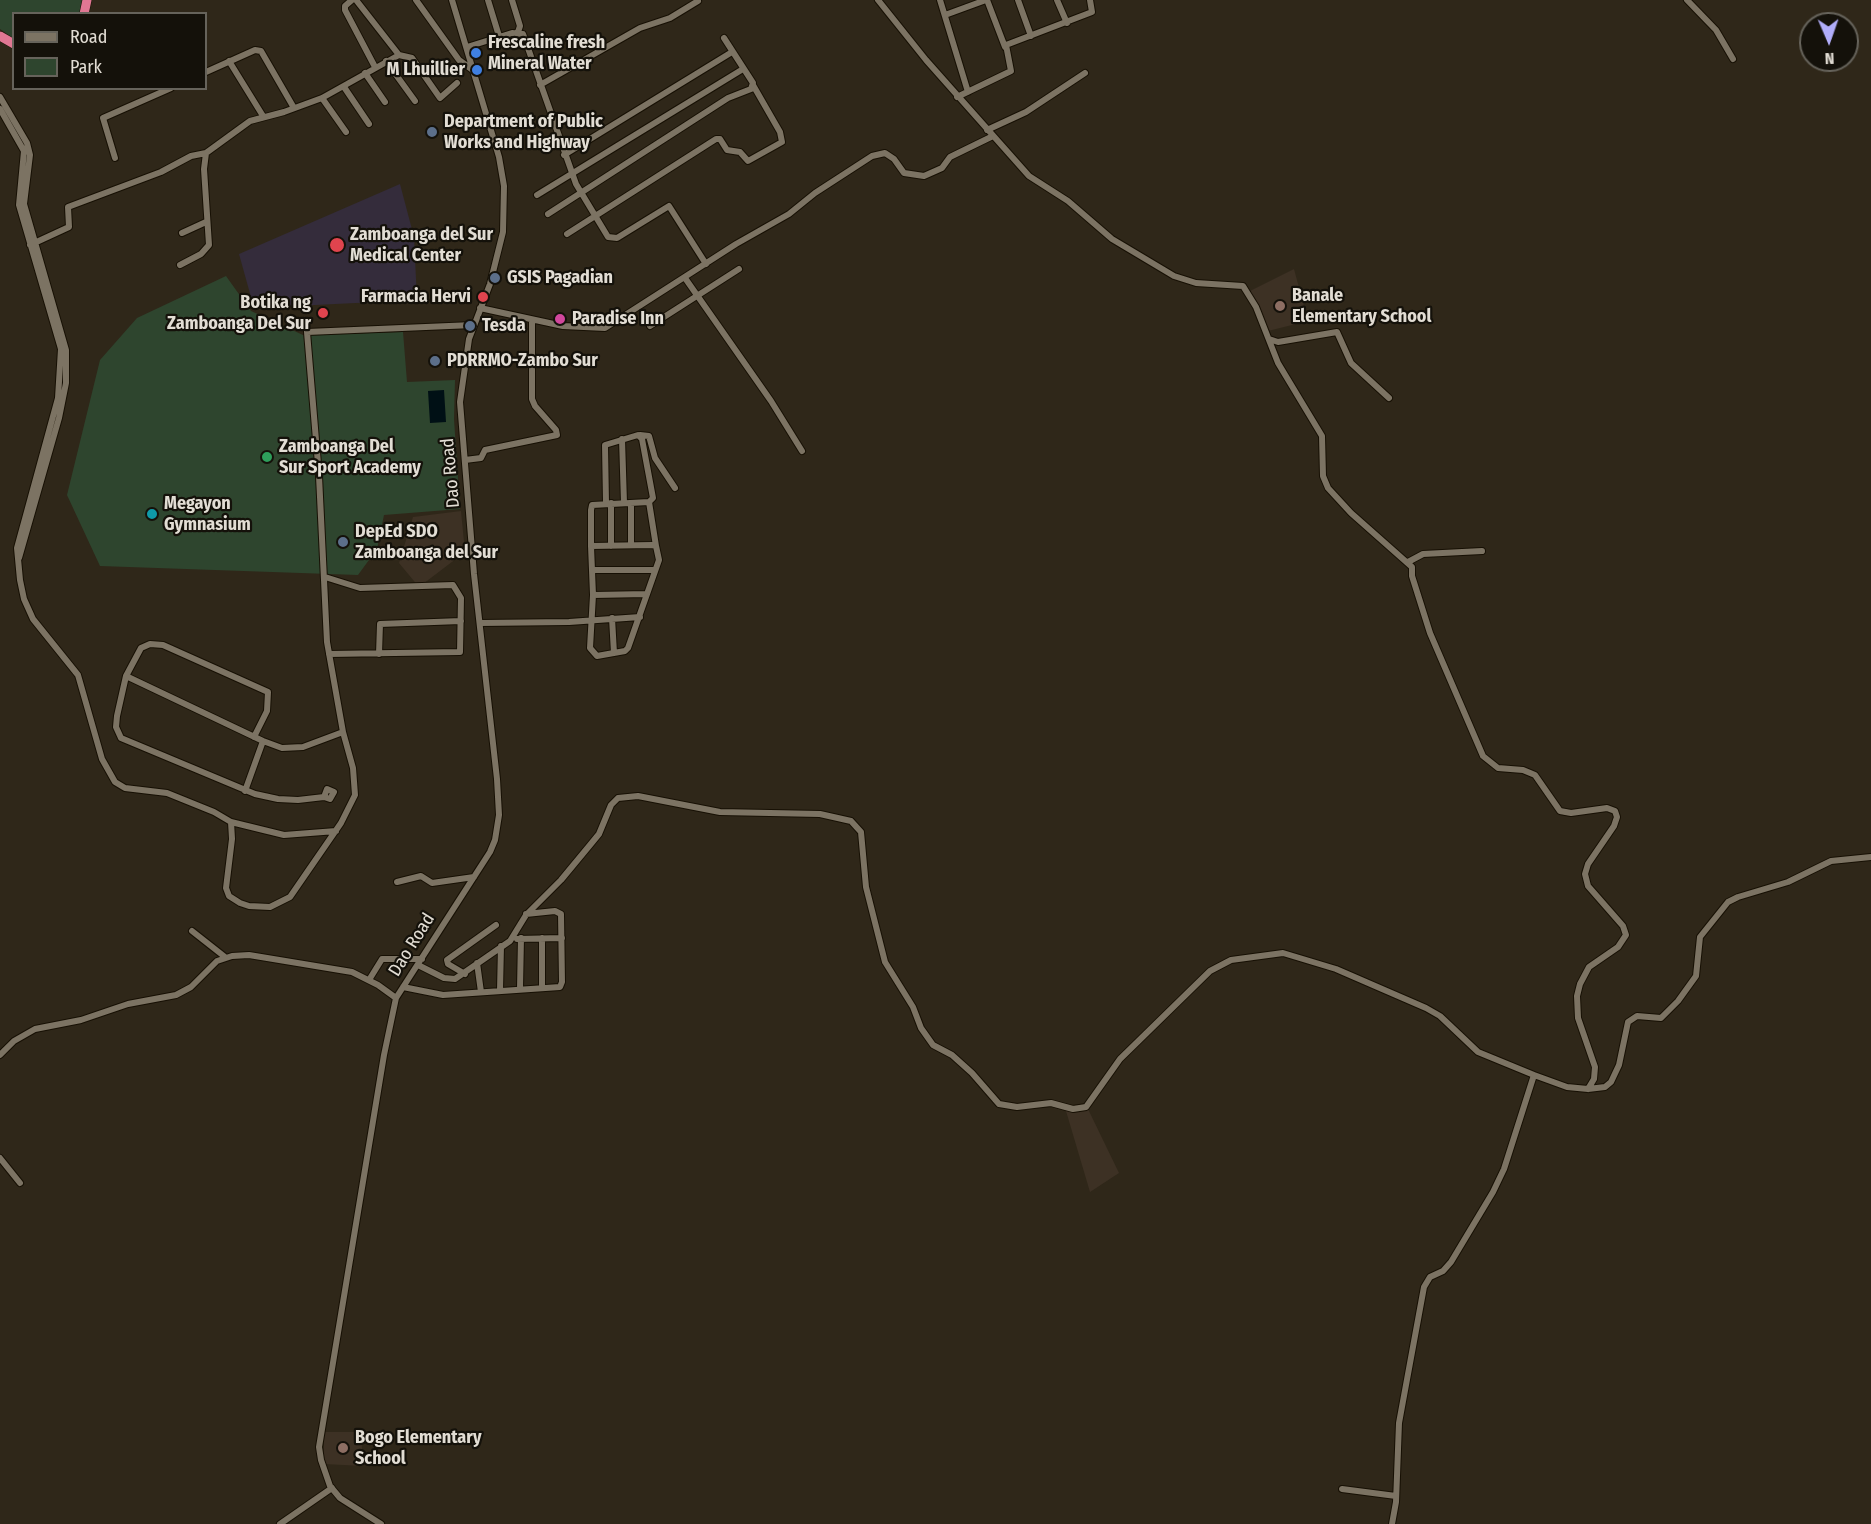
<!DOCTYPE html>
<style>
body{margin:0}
#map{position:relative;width:1871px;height:1524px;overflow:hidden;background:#2f2719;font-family:"Fira Sans Condensed",sans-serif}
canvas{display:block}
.legend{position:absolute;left:12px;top:12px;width:195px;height:78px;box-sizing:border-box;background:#14110a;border:2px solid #66635b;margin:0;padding:8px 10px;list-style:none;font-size:18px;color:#e2ddd4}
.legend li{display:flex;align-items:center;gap:12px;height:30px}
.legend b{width:30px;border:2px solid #66635b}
.north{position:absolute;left:1799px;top:12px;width:60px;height:60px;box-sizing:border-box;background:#14110a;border:2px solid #66635b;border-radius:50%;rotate:178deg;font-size:16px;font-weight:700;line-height:24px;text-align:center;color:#e2ddd4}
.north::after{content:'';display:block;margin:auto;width:21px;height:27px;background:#b1adfa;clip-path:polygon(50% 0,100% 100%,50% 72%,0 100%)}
</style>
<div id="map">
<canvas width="1871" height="1524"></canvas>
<ul class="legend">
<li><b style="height:8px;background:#7c7363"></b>Road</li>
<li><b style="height:16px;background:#2e452e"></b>Park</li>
</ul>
<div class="north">N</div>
</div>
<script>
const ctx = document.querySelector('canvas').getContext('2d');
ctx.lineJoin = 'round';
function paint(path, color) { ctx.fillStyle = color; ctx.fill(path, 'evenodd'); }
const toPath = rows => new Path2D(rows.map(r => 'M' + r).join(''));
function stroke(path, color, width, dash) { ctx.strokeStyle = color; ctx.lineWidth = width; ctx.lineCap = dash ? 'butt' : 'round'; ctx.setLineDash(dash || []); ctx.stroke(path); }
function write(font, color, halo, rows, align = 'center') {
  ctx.font = font + ' "Fira Sans Condensed",sans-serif'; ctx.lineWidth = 4.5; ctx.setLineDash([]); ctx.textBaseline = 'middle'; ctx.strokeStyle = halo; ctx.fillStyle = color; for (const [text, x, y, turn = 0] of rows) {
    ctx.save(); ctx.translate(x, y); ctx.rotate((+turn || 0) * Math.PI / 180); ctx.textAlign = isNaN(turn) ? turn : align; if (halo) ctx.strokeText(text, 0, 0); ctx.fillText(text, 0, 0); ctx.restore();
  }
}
const education = toPath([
 [1294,269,1308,321,1268,331,1250,291],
 [461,511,465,552,419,587,399,563,413,517],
 [1088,1109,1119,1173,1090,1192,1066,1111],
 [324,1432,361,1432,363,1466,324,1464]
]);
const medical = toPath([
 [400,184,414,237,417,300,254,308,239,254]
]);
const green = toPath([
 [0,0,84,0,80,13,14,14,13,38,0,29],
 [226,276,251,311,303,335,403,332,407,382,455,380,454,419,460,509,384,515,377,549,358,575,100,566,67,495,100,360,137,318]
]);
const water = toPath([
 [444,390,446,422,430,423,428,391]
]);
const minor = toPath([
 [352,0,345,6,345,10,375,67],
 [356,0,399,55],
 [416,0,459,60,474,71],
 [488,0,499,36],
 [512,0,520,26,518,32],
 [878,0,926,60,1029,176,1068,201,1112,239,1174,276,1196,283,1243,286,1256,307,1278,363,1322,436,1323,476,1328,488,1351,513,1412,567,1412,576,1430,633,1483,756,1498,768,1523,770,1535,775,1560,811,1571,813,1607,808,1615,811,1617,817,1614,826,1588,864,1585,874,1588,886,1623,926,1626,935,1618,947,1589,967,1580,984,1577,996,1578,1018,1595,1067,1594,1079,1588,1089],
 [940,0,968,92],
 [987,0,1005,47],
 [1018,0,1031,36],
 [1057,0,1067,23],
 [1687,0,1716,30,1733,59],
 [945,15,986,0],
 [467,47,512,33,523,34,576,184,608,237,617,238,669,206,706,264],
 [229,61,263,116],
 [386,61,415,101],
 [206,72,255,50,261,51,294,108],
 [365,73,385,102],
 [540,85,640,28,670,18,698,1],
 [344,87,369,124],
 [0,97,27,143,30,155,24,204,66,350,66,383,59,418,19,558],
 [957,97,1011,71,1006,45,1092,12,1090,0],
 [322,98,346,132],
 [0,109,24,151,19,205,61,349,58,398,17,548,20,580,24,599,33,619,78,675,102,759,115,782,125,788,167,793,214,812,231,822,232,839,226,888,229,896,240,903,249,906,270,907,290,897,341,823,355,795,353,768,343,732,327,642,319,476,307,332,473,325],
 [987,130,1026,112,1085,73],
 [564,155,732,52],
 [115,158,103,118,171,88],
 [537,195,743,69],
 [548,214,728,98,751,89,753,83,724,38],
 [182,233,206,222],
 [567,234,716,139,720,139,727,150,740,152,748,161,782,142,780,132,753,85],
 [30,245,69,227,68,207,161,172,191,156,206,153,250,121,284,112,322,98,399,55,412,58,440,98,457,83],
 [180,265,201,254,209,245,204,169,206,153],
 [685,278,771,401,802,451],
 [480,308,563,326,605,328,736,244,789,214,815,193,872,156,885,153,894,159,904,173,924,176,942,168,950,157,993,136],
 [650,326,739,269],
 [1269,339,1278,342,1337,332,1351,363,1389,398],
 [640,435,649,436,655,458,675,488],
 [622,439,624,503],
 [465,460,481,458,485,450,557,435,556,430,535,406,532,399,532,320],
 [606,503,605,445,638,435,642,439,653,498,649,502],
 [611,503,611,546],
 [631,503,631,545],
 [591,546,652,545,656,546,659,560,628,648,625,651,597,656,590,648,593,595,591,546,591,510,592,505,649,502,656,546],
 [1408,562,1423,554,1482,551],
 [593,570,655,570],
 [325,577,360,588,453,585,461,598,460,652,329,654],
 [593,595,647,594],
 [612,618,614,653],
 [480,623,569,622,640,617],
 [379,654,380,624,461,621],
 [126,676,263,741,282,748,303,747,343,732],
 [254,737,267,711,268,692,163,645,150,644,141,648,126,676,117,716,116,727,121,738,255,794,278,799,298,800,324,797,330,799,334,792,327,789,324,797],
 [245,791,263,741],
 [231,822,284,835,336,831],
 [397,882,421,876,432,883,474,877],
 [192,931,225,957],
 [517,939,562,938],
 [477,963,481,992],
 [418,965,444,978,455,979,510,941,526,915,561,880,590,845,599,834,611,805,618,798,638,796,720,812,820,814,851,821,861,832,866,887,885,962,913,1007,921,1028,933,1045,952,1055,972,1073,999,1104,1017,1107,1051,1103,1073,1109,1086,1107,1120,1059,1210,971,1231,960,1283,953,1336,969,1426,1008,1440,1016,1478,1052,1534,1075],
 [465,974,448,964,447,960,496,925],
 [369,980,382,959,422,959],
 [403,987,443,995,560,987,562,982,561,914,555,911,526,914],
 [520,988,521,938],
 [542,988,542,938],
 [500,990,501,946],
 [0,1055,14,1041,35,1029,81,1020,128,1004,176,995,191,987,217,961,232,956,249,955,352,972,378,985,396,998],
 [0,1158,20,1183],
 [1342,1489,1396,1496],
 [280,1524,332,1488],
 [381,1524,340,1498,330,1486,321,1460,319,1447,325,1411,384,1055,396,998,490,852,495,840,499,815,497,779,474,574,460,402,469,339,490,284,503,232,504,186,499,157,452,0],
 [1392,1524,1396,1502,1399,1423,1424,1287,1430,1277,1443,1271,1451,1262,1493,1192,1504,1169,1534,1075,1567,1087,1588,1089,1605,1087,1611,1082,1619,1065,1628,1022,1637,1016,1661,1018,1678,1001,1696,976,1700,937,1728,902,1738,897,1788,882,1831,861,1871,857]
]);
const highway = toPath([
 [84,14,87,0],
 [0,36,14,44]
]);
const markers = [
 [476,53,6,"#3f7fe0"],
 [477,70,6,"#3f7fe0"],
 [432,132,6,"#5c6f8a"],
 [337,245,8,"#e0444e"],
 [495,278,6,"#5c6f8a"],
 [483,297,6,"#e0444e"],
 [1280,306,6,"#8d6e63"],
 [323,313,6,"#e0444e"],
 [560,319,6,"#d1479c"],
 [470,326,6,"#5c6f8a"],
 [435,361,6,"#5c6f8a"],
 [267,457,6,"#2e9e5b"],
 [152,514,6,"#0f9aa8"],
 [343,542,6,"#5c6f8a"],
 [343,1448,6,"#8d6e63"]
];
const poiNames = [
 ["Frescaline fresh",488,43],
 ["Mineral Water",488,64],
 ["M Lhuillier",465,70,"right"],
 ["Department of Public",444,122],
 ["Works and Highway",444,143],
 ["Zamboanga del Sur",350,235],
 ["Medical Center",350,256],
 ["GSIS Pagadian",507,278],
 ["Banale",1292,296],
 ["Elementary School",1292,317],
 ["Farmacia Hervi",471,297,"right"],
 ["Botika ng",311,303,"right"],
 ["Zamboanga Del Sur",311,324,"right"],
 ["Paradise Inn",572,319],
 ["Tesda",482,326],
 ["PDRRMO-Zambo Sur",447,361],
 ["Zamboanga Del",279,447],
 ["Sur Sport Academy",279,468],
 ["Megayon",164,504],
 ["Gymnasium",164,525],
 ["DepEd SDO",355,532],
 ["Zamboanga del Sur",355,553],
 ["Bogo Elementary",355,1438],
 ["School",355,1459]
];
const streetNames = [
 ["Dao Road",451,473,-95],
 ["Dao Road",412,945,-58]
];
paint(education, '#3d3124');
paint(medical, '#342c3b');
paint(green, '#2e452e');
paint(water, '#001015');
stroke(minor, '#171004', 8);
stroke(highway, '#171004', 10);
stroke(minor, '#7c7363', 6);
stroke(highway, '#e07793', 9);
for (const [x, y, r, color] of markers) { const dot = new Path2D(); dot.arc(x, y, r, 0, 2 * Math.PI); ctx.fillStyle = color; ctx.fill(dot); stroke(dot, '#14110a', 2); }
write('bold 18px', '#e2ddd4', '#14110a', poiNames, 'left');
write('18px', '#e2ddd4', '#14110a', streetNames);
</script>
